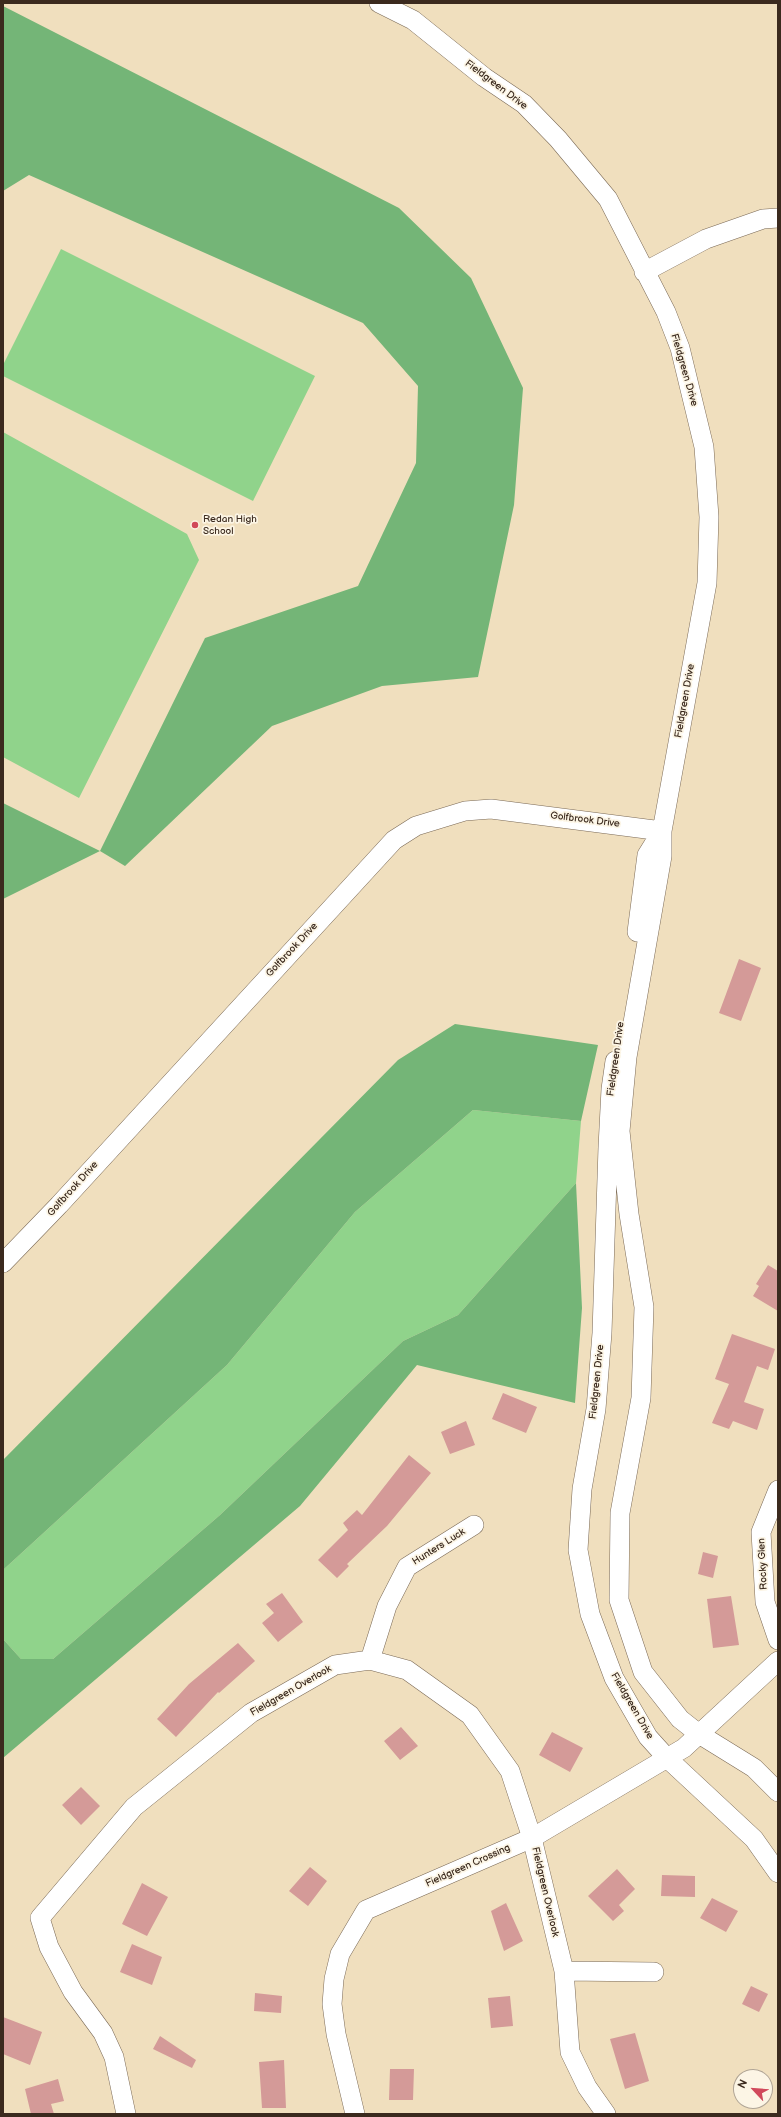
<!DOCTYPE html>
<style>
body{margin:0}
#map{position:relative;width:781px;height:2117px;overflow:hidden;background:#f0dfbe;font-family:"Balsamiq Sans",sans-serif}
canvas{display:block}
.frame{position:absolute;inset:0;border:4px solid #3b2a1e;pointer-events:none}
.north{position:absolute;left:733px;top:2069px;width:40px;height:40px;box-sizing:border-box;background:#fcf5e5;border:1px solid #afa495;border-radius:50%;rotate:296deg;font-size:11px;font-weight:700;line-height:16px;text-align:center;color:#3b2a1e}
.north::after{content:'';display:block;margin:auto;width:14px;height:18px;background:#d1495b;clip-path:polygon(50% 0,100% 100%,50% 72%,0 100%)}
</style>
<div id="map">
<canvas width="781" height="2117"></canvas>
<div class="frame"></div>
<div class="north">N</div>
</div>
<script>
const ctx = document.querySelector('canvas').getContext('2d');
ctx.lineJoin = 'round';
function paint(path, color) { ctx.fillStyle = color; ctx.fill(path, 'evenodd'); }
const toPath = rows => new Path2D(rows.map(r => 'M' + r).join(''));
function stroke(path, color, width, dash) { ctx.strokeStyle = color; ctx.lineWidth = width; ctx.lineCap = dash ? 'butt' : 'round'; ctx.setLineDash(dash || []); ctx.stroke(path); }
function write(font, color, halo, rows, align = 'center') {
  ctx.font = font + ' "Balsamiq Sans",sans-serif'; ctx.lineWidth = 3.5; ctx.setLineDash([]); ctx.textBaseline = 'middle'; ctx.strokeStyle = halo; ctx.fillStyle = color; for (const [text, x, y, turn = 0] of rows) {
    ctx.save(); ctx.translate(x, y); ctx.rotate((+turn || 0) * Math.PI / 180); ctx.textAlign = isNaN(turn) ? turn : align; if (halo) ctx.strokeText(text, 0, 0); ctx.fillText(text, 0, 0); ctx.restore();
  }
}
const green = toPath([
 [61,249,315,376,253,501,3,376,3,365],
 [3,432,187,534,199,560,79,798,3,757],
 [473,1110,581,1121,576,1183,458,1315,403,1341,220,1515,53,1659,21,1659,3,1639,3,1570,227,1365,355,1212]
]);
const forest = toPath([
 [3,6,399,208,471,278,523,388,514,505,478,677,382,686,272,726,125,866,100,851,3,899,3,803,100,851,205,638,358,586,416,463,418,386,363,323,29,175,3,191],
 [455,1024,598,1045,581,1121,473,1110,355,1212,227,1365,3,1570,3,1460,398,1060],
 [576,1183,582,1308,575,1403,417,1365,300,1506,3,1758,3,1639,21,1659,53,1659,220,1515,403,1341,458,1315]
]);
const building = toPath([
 [739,959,761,968,741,1021,719,1013],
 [768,1265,778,1271,778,1311,753,1296,759,1286,756,1284],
 [732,1334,775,1349,768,1370,757,1366,744,1402,764,1409,757,1430,733,1421,729,1429,712,1423,729,1384,715,1379],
 [503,1393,537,1407,526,1433,492,1419],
 [466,1421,475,1445,450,1454,441,1432],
 [409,1455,431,1473,387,1526,347,1564,349,1566,337,1578,318,1560,348,1530,343,1523,357,1510,362,1515],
 [703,1552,718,1556,713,1578,698,1574],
 [282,1593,303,1622,278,1642,262,1623,274,1613,266,1604],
 [731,1596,739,1645,713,1648,707,1599],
 [238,1643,255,1661,219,1693,218,1692,176,1737,157,1719,189,1684],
 [401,1727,418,1746,400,1760,384,1741],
 [552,1732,583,1748,570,1772,539,1755],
 [81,1787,100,1806,81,1825,62,1805],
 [310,1867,327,1881,308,1906,289,1891],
 [617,1869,635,1889,619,1905,624,1911,613,1921,588,1896],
 [662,1875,695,1876,695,1897,661,1896],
 [142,1883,168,1897,147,1936,122,1924],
 [712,1898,738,1911,726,1932,700,1918],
 [506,1903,523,1941,504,1951,491,1911],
 [132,1944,162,1957,152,1985,120,1972],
 [751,1986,768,1994,759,2012,742,2004],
 [255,1993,282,1996,281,2013,254,2011],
 [510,1996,513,2026,491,2028,488,1998],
 [3,2017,42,2032,30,2065,3,2054],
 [635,2033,649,2081,625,2089,610,2039],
 [160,2036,196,2060,192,2068,153,2049],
 [284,2060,286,2108,262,2108,259,2062],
 [390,2069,414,2069,413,2100,389,2100],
 [58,2079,64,2101,51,2104,54,2114,31,2114,25,2089]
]);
const minor = toPath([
 [379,3,413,20,484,77,524,104,558,139,608,199,666,312,680,348,704,447,709,517,707,583,662,831,662,856,627,1057,620,1131,629,1214,644,1307,641,1398,620,1513,619,1600,643,1672,680,1719,699,1734,754,1768,778,1792],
 [644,272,706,239,763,219,778,218],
 [637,932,647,855,662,831],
 [615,1061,611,1089,608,1147,602,1333,596,1409,582,1489,578,1550,590,1614,614,1678,648,1737,667,1758,754,1839,778,1873],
 [3,1263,59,1205,394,840,416,826,465,811,491,809,662,831],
 [778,1490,761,1532,765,1602,778,1640],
 [370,1660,387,1606,407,1567,474,1525],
 [564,1971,654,1972],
 [126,2114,114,2057,103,2033,73,1992,49,1947,40,1918,134,1807,251,1713,335,1665,370,1660,407,1670,470,1715,510,1771,532,1838,564,1971,570,2052,587,2087,606,2114],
 [355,2114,336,2034,332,2004,334,1979,340,1954,366,1910,532,1838,684,1748,778,1661]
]);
const markers = [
 [195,525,4,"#d1495b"]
];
const streetNames = [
 ["Fieldgreen Drive",496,85,37],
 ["Fieldgreen Drive",684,370,74],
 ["Fieldgreen Drive",685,701,-80],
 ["Golfbrook Drive",585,820,7],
 ["Golfbrook Drive",292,950,-47],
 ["Fieldgreen Drive",616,1059,-82],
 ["Golfbrook Drive",73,1189,-48],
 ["Fieldgreen Drive",597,1382,-84],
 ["Hunters Luck",439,1547,-32],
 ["Rocky Glen",763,1564,-93],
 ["Fieldgreen Overlook",291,1691,-30],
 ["Fieldgreen Drive",632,1706,60],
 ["Fieldgreen Crossing",468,1866,-24],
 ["Fieldgreen Overlook",545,1892,77]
];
const poiNames = [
 ["Redan High",203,519],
 ["School",203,531]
];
paint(green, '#90d38b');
paint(forest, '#74b577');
paint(building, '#d49a98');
stroke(minor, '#7a6956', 20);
stroke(minor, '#fff', 19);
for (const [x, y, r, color] of markers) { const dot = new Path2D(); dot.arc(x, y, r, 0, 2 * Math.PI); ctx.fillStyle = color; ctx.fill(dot); stroke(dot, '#fcf5e5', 1.5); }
write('10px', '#3b2a1e', '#fcf5e5', streetNames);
write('10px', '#3b2a1e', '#fcf5e5', poiNames, 'left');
</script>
